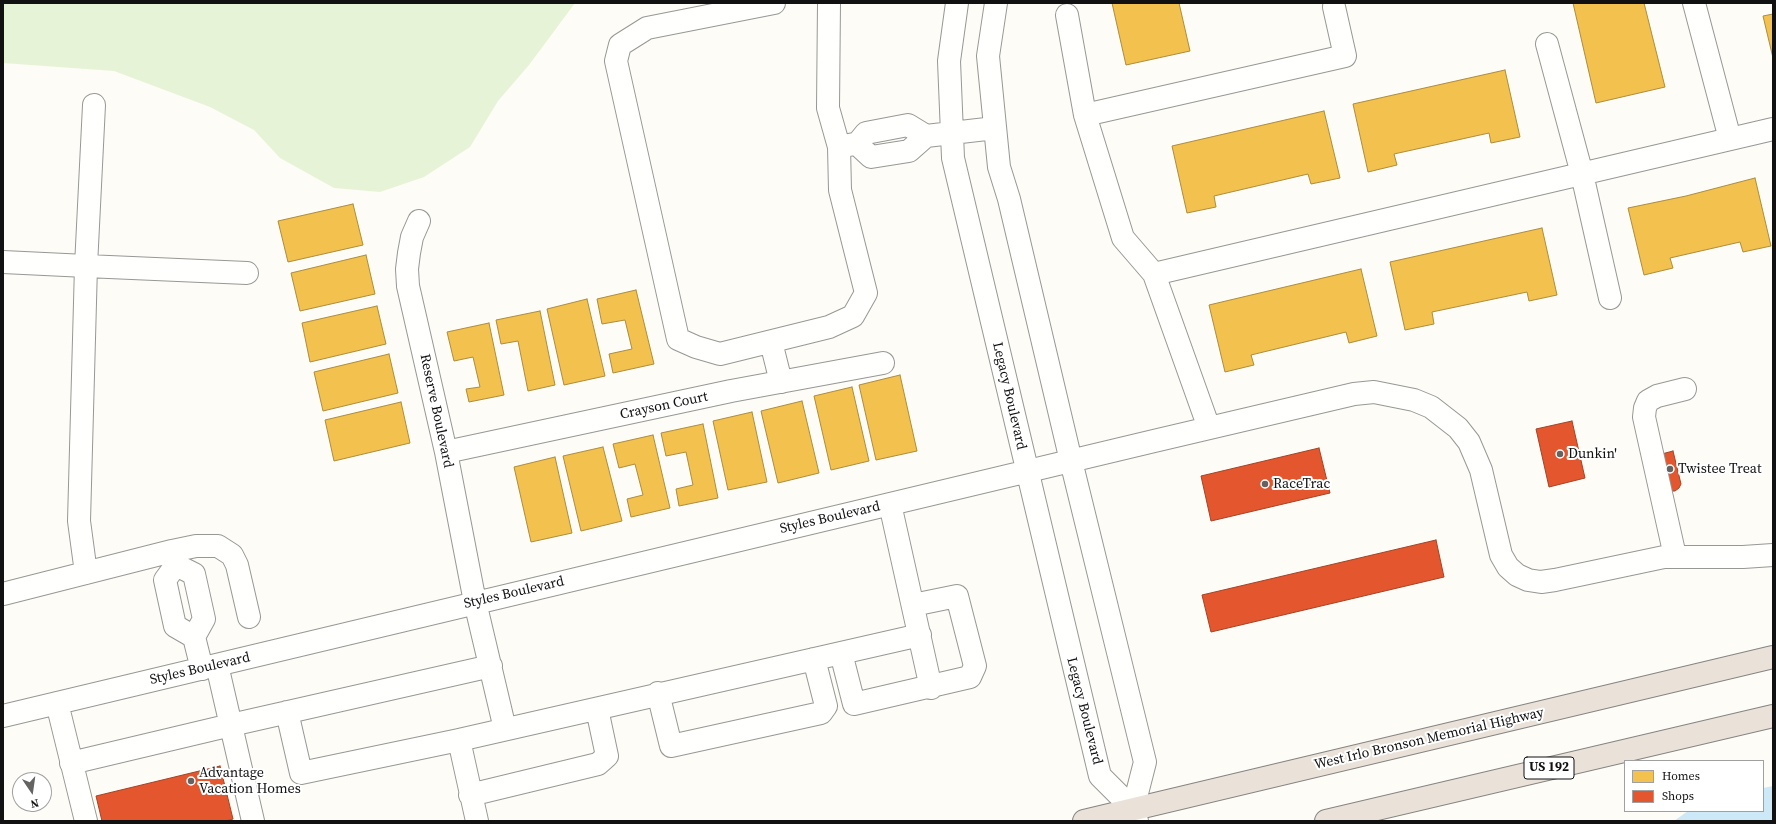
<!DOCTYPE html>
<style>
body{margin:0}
#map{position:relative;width:1776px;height:824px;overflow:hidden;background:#fdfcf7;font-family:"Source Serif 4",serif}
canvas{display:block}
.frame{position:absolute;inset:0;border:4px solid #111;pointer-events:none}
.legend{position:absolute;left:1624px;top:760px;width:140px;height:52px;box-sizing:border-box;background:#fff;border:1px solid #a0a0a0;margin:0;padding:5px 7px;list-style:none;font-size:12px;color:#111}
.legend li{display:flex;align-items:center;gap:8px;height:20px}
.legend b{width:20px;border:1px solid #a0a0a0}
.north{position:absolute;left:12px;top:772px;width:40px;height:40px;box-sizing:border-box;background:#fff;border:1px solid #a0a0a0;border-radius:50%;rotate:167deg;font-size:11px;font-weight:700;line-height:16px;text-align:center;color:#111}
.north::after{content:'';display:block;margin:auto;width:14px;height:18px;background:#646362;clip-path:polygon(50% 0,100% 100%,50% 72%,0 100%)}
</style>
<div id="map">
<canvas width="1776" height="824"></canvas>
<div class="frame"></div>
<ul class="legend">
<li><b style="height:11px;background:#f2c14e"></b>Homes</li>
<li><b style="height:11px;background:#e4572e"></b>Shops</li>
</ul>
<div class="north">N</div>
</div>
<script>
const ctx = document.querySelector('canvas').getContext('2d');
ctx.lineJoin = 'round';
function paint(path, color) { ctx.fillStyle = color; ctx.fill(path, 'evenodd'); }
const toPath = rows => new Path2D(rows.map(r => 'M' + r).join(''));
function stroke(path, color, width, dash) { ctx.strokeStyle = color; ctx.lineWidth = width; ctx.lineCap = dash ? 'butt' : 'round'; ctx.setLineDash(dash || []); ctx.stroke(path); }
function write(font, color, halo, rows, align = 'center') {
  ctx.font = font + ' "Source Serif 4",serif'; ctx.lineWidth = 4; ctx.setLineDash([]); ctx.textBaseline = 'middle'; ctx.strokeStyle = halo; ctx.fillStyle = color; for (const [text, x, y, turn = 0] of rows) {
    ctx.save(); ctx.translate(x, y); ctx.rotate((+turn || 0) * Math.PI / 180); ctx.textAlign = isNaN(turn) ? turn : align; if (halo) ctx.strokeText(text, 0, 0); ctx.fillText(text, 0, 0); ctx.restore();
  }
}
const green = toPath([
 [3,3,575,3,529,65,498,101,470,147,424,177,380,192,334,188,280,158,254,130,210,107,114,71,3,63]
]);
const water = toPath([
 [1773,786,1773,821,1674,821,1688,811,1763,811,1763,788]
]);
const homes = toPath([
 [1112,3,1179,3,1190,51,1126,65,1112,3],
 [1573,3,1644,3,1665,87,1596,103,1573,3],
 [1773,14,1773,58,1763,16,1773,14],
 [1505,70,1520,137,1491,143,1489,133,1394,154,1397,165,1368,172,1353,104,1505,70],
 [1324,111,1340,178,1311,184,1308,174,1214,196,1216,207,1187,213,1172,146,1324,111],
 [1755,178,1771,246,1743,252,1740,242,1670,258,1673,268,1644,275,1628,208,1686,196,1755,178],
 [353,204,363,245,288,262,278,221,353,204],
 [1542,228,1557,295,1529,301,1527,292,1432,312,1434,324,1405,330,1390,262,1542,228],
 [366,255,375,294,300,311,291,273,366,255],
 [1361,269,1377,336,1349,343,1346,332,1251,355,1254,365,1225,372,1209,305,1361,269],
 [636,290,654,364,613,373,609,354,632,349,625,320,602,324,597,299,636,290],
 [587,299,605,376,564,385,547,309,587,299],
 [377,306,386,344,310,362,302,323,377,306],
 [540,311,555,385,528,391,518,341,501,344,496,320,540,311],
 [489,323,504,395,469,402,466,389,480,387,473,357,454,361,447,332,489,323],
 [389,354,398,393,323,411,314,372,389,354],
 [900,375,917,451,876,460,859,385,900,375],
 [852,387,869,461,831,470,814,396,852,387],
 [802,401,819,473,778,483,761,411,802,401],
 [401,402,410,443,334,461,325,420,401,402],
 [752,412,767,482,728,490,713,421,752,412],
 [703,424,718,498,679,506,676,489,693,485,686,452,666,456,661,433,703,424],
 [653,435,670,508,631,517,627,499,643,495,635,464,619,468,613,444,653,435],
 [603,447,622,521,581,531,563,456,603,447],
 [555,457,572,533,531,542,514,467,555,457]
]);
const shops = toPath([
 [1572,421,1585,478,1549,487,1536,429,1572,421],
 [1319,448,1330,493,1211,521,1201,476,1319,448],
 [1673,451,1681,484,1679,488,1675,491,1670,491,1658,455,1673,451],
 [1436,540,1444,577,1211,632,1202,595,1436,540],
 [220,766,233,819,226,821,102,821,96,796,220,766]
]);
const minor = toPath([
 [774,3,647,28,620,45,616,61,678,339,696,347,720,354,829,327,853,316,866,293,840,190,839,147],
 [829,3,828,108,839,147,854,144],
 [957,3,949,61,953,158,1100,776,1133,809,1137,821],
 [996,3,988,56,999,167,1009,199,1071,461,1145,762,1133,809],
 [1694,3,1730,139],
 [1067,15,1085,115,1123,238,1154,274,1209,428],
 [1547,44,1582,174,1610,298],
 [94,105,86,266,247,273],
 [1085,115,1345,56,1334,7],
 [926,136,908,125,866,133,857,144,871,157,909,151,926,136,995,128],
 [419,221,412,237,409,253,407,269,408,286,446,452,475,602,505,729],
 [3,262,86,266,79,521,86,573],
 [1154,274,1773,129],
 [771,342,781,382],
 [446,452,731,391,883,363],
 [890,504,931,688],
 [172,551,196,546,218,546,232,555,237,565,249,617],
 [1675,556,1644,417,1645,408,1648,401,1657,396,1685,389],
 [176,565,165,580,175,626,194,637],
 [3,594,172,551,176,565,194,574,204,619,194,637,202,669],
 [841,653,854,704,970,677,975,666,957,596,913,605],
 [217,665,253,821],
 [658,693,671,746,821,713,826,706,814,659],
 [57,703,86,821],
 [287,712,301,773,459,740,477,821],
 [3,716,1154,441,1354,394,1374,392,1414,400,1431,407,1458,428,1469,442,1481,470,1501,555,1508,567,1517,575,1528,580,1541,582,1555,580,1664,557,1743,557,1773,555],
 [459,740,920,635],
 [71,763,231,725,491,666],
 [470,795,598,764,607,756,597,709]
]);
const highway = toPath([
 [1084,821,1773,657],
 [1326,821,1773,716]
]);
const markers = [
 [1560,454,4,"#646362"],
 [1670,469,4,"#646362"],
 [1265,484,4,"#646362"],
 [191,781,4,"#646362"]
];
const shields = [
 [1549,768,50]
];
const shieldNames = [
 ["US 192",1549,768]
];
const streetNames = [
 ["Legacy Boulevard",1009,396,77],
 ["Crayson Court",664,406,-12],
 ["Reserve Boulevard",436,411,78],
 ["Styles Boulevard",830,518,-13],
 ["Styles Boulevard",514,593,-13],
 ["Styles Boulevard",200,669,-13],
 ["Legacy Boulevard",1084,711,76],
 ["West Irlo Bronson Memorial Highway",1429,739,-13]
];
const poiNames = [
 ["Dunkin'",1568,454],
 ["Twistee Treat",1678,469],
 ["RaceTrac",1273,484],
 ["Advantage",199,773],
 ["Vacation Homes",199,789]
];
paint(green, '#e7f3d7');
paint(water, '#cde8f7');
paint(homes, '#f2c14e');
stroke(homes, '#ae8c3c', 1);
paint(shops, '#e4572e');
stroke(shops, '#a54225', 1);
stroke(minor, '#979795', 24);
stroke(highway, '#858482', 24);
stroke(minor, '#fffffe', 22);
stroke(highway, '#eae1d8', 22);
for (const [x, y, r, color] of markers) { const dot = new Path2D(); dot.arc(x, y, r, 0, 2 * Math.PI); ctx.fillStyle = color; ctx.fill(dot); stroke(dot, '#fff', 1.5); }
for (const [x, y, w] of shields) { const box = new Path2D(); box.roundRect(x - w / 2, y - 11, w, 22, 3); ctx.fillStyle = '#fff'; ctx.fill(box); stroke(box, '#111', 1); }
write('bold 13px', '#111', null, shieldNames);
write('14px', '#111', '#fff', streetNames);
write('14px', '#111', '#fff', poiNames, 'left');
</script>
